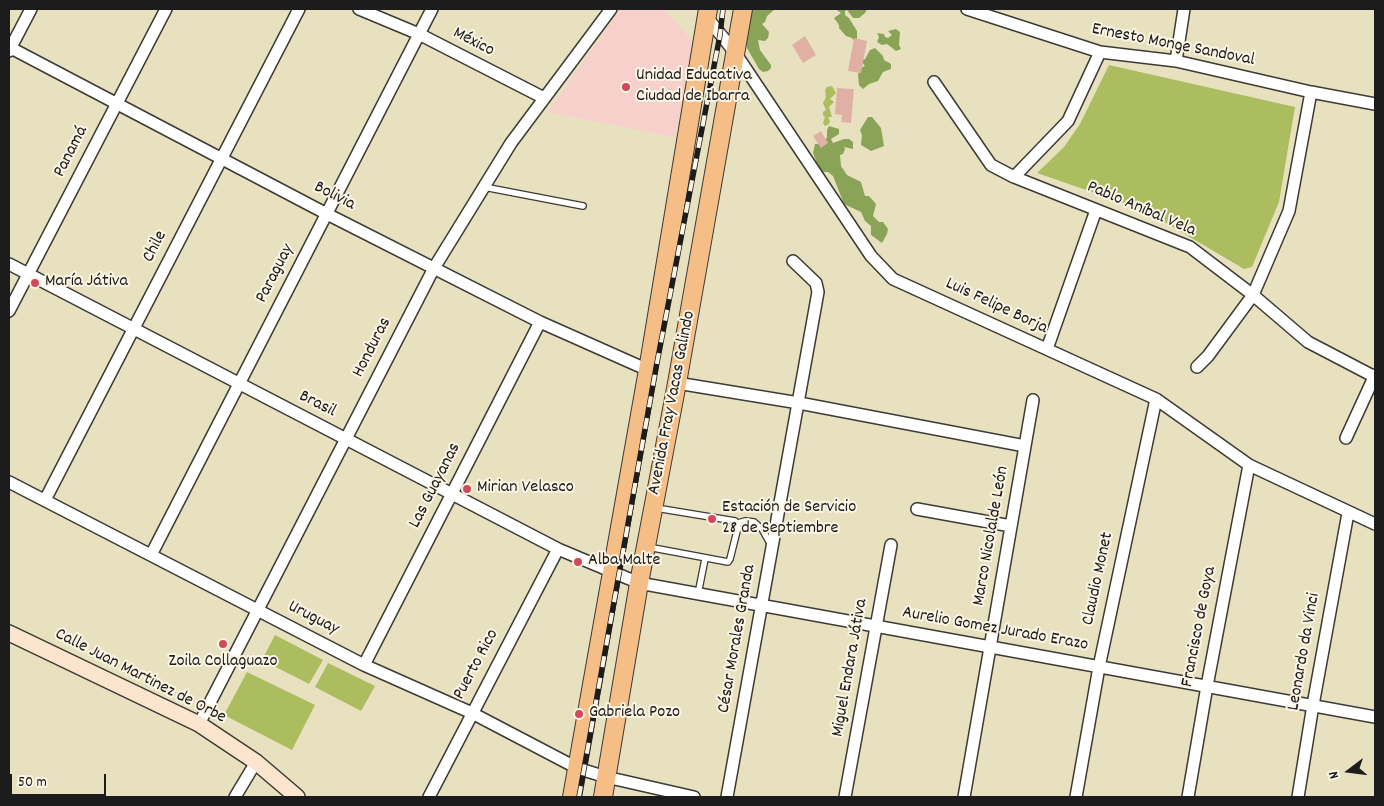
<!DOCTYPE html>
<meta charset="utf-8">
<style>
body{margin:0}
#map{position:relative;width:1384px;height:806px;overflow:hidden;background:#e8e1bf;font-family:Dekko,sans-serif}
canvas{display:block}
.frame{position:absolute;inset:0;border:10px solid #1c1c1c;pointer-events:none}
.north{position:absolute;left:1324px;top:746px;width:50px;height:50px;-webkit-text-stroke:4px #fcf5e5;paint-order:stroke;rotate:255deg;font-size:14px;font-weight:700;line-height:20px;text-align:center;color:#1c1c1c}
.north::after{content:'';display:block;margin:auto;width:18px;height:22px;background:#1c1c1c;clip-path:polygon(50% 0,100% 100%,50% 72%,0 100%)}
.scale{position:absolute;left:10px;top:774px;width:96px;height:22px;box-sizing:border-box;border:2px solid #1c1c1c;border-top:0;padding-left:6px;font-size:15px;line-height:18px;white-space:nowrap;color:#1c1c1c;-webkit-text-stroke:4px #fcf5e5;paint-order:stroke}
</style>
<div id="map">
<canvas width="1384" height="806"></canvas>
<div class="frame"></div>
<div class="north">N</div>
<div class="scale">50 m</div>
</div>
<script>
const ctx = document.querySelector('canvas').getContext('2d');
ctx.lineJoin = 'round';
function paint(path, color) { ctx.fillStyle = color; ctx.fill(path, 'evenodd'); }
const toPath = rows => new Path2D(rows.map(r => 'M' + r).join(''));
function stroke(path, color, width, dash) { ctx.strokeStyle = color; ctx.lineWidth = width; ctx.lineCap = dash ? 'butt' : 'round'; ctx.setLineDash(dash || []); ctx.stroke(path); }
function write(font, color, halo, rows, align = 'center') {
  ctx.font = font + ' Dekko,sans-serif'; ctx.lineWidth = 4; ctx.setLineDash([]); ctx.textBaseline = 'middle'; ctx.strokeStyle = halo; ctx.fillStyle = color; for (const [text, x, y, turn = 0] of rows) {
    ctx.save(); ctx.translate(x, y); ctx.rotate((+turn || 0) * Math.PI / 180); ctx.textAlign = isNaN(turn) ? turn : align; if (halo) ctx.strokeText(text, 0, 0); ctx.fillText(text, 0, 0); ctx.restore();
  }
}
const built = toPath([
 [620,9,664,9,695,44,675,137,548,112]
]);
const green = toPath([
 [1109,65,1295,107,1279,202,1252,267,1244,269,1144,210,1037,173,1064,147,1080,124],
 [832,86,836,93,830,99,834,102,829,107,832,117,828,117,830,121,829,124,825,126,823,123,825,117,823,115,823,112,826,110,823,103,826,97,825,90,827,87],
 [275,635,323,660,309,684,262,660],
 [328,663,375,686,361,711,315,687],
 [247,672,315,705,292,750,224,715]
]);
const forest = toPath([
 [751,9,774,10,767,16,765,22,762,24,769,32,768,38,765,41,758,40,760,50,771,65,771,68,768,71,763,72,759,69,747,48,746,37],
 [831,9,867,9,865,13,859,18,853,18,847,10,845,11,845,15,849,18,857,31,857,39,855,42,852,38,846,36,839,28,839,25,834,18,841,13,837,10],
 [896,29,900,32,899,45,901,49,896,51,887,44,882,45,877,42,879,37,877,33,884,34,885,37,888,38,892,35,888,31],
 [875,48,883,56,884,60,891,64,891,69,883,72,878,81,869,84,863,89,859,85,858,75,860,68,865,66,861,61,865,59,870,50],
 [868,117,872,117,881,128,884,146,871,151,861,145,862,135,860,130],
 [829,126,839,129,839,134,831,139,833,143,844,139,849,139,853,142,853,149,844,147,845,149,843,154,840,155,841,166,847,175,861,182,865,196,869,196,876,204,873,216,879,222,883,222,888,229,887,234,882,243,871,235,871,226,865,221,861,212,844,204,833,176,828,172,822,172,819,169,813,153,815,144,824,143,827,137,827,130]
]);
const building = toPath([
 [805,36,816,55,803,63,792,45],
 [854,38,867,41,861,73,848,71],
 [837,88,854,89,851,123,841,122,842,115,835,114],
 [821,131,828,143,821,148,813,136]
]);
const lane = toPath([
 [484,187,583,206],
 [738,523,745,521,754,522,762,529,771,545],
 [648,547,728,562,730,559,738,527,735,521,656,508],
 [698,594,705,559]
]);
const street = toPath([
 [359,9,419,34,544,98],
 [967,9,1100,52,1176,61,1311,92,1375,104],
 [706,16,736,54,871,256,893,279,1156,399,1249,465,1375,524],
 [9,47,327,214,540,322,648,370],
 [9,51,31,9],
 [1176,61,1184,9],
 [934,82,991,165,1014,177,1190,247,1253,295,1308,342,1375,377],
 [1014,177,1068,121,1100,52],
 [9,264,558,549,639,583,1375,717],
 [9,311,166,9],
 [1047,349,1096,210],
 [1197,367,1208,356,1253,295,1289,211,1311,92],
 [677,383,799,403,1025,446],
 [1346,438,1375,375],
 [9,482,364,665,472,713,577,768,606,777,694,797],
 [45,500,299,9],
 [917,509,1011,526],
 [151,555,432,9],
 [364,665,540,322],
 [199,724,434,268,511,143,611,9],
 [235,797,256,762],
 [429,797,558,549],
 [727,797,818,292,816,283,793,261],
 [845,797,891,545],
 [964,797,1033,400],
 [1076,797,1099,667,1156,399],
 [1188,797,1207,686,1249,465],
 [1298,797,1313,705,1348,513]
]);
const secondary = toPath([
 [9,633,199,724,256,762,297,797]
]);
const primary = toPath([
 [572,797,648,370,708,9],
 [603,797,639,583,677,383,743,9]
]);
const rail = toPath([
 [579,797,656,368,720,35,723,9]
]);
const markers = [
 [626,87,5,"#d1495b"],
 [35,283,5,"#d1495b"],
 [467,489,5,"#d1495b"],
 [712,519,5,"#d1495b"],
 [578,562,5,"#d1495b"],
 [223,644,5,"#d1495b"],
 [579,714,5,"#d1495b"]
];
const streetNames = [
 ["México",473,43,27],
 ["Ernesto Monge Sandoval",1173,46,11],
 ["Panamá",72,152,-63],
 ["Bolivia",334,197,27],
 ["Pablo Aníbal Vela",1141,210,23],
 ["Chile",156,247,-63],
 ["Paraguay",276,274,-63],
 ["Luis Felipe Borja",996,307,25],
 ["Honduras",373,348,-63],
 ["Avenida Fray Vacas Galindo",673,403,-79],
 ["Brasil",317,405,27],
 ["Las Guayanas",436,486,-63],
 ["Marco Nicolalde León",992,536,-80],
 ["Claudio Monet",1099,579,-78],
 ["Uruguay",313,619,27],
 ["Francisco de Goya",1200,627,-79],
 ["Aurelio Gomez Jurado Erazo",995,630,10],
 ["César Morales Granda",738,639,-80],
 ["Leonardo da Vinci",1305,652,-80],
 ["Puerto Rico",477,665,-62],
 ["Miguel Endara Játiva",851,668,-80],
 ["Calle Juan Martinez de Orbe",140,677,27]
];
const poiNames = [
 ["Unidad Educativa",636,77],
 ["Ciudad de Ibarra",636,98],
 ["María Játiva",45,283],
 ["Mirian Velasco",477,489],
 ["Estación de Servicio",722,509],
 ["28 de Septiembre",722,530],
 ["Alba Malte",588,562],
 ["Zoila Collaguazo",223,663,"center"],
 ["Gabriela Pozo",589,714]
];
paint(built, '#f7d0cc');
paint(green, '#acbd60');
paint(forest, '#89a456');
paint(building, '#e1b0a4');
stroke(lane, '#3b3a34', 8);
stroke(street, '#3b3a34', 14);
stroke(secondary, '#3b3a34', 18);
stroke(primary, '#3b3a34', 20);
stroke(lane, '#fff', 5.5);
stroke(street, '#fff', 11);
stroke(secondary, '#fbe5cf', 15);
stroke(primary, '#f6be87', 18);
stroke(rail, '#1c1c1c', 5.5);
stroke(rail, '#fcf5e5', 4, [11]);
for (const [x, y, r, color] of markers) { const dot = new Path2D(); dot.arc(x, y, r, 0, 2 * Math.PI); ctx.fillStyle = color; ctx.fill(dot); stroke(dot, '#fcf5e5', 2); }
write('18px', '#1c1c1c', '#fcf5e5', streetNames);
write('18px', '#1c1c1c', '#fcf5e5', poiNames, 'left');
</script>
